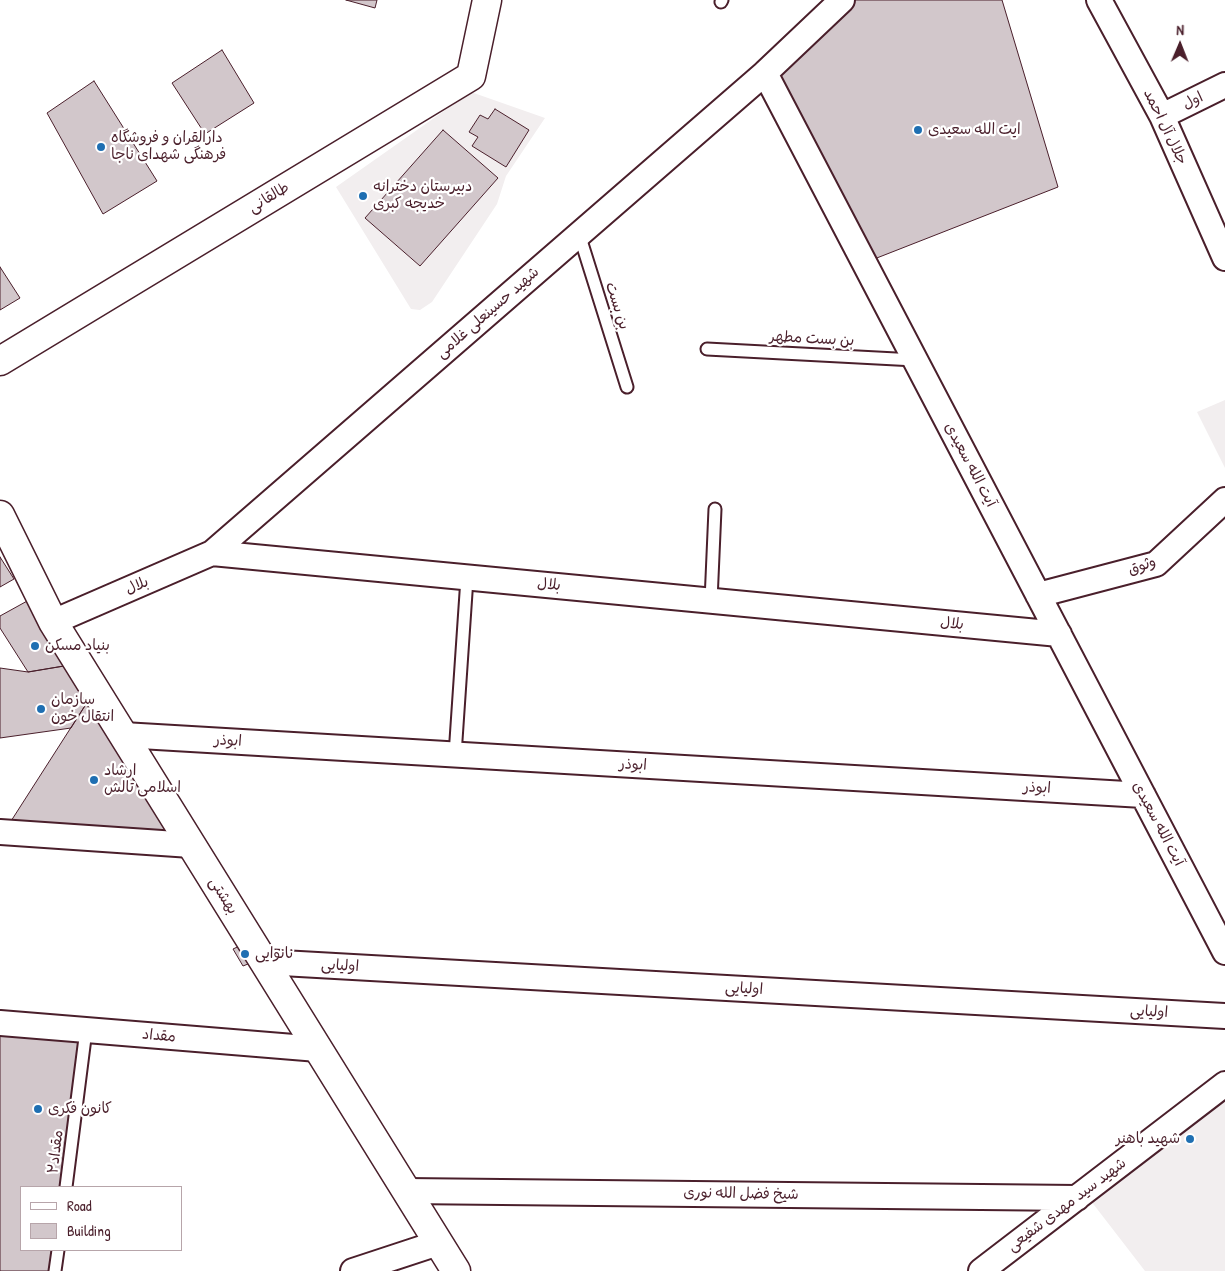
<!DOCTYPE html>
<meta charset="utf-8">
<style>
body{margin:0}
#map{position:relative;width:1225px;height:1271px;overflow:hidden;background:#fff;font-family:"Patrick Hand",sans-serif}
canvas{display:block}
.legend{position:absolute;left:20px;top:1186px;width:162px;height:65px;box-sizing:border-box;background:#fff;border:1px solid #b7a5aa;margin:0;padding:6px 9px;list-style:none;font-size:15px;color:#4a1f2b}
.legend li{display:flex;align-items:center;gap:10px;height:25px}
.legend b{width:25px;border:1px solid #b7a5aa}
.north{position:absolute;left:1155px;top:20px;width:50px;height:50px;-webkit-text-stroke:4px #fff;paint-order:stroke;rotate:1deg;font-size:14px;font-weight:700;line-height:20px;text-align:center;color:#4a1f2b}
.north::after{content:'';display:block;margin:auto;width:18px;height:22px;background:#4a1f2b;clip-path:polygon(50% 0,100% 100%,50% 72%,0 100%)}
</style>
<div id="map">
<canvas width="1225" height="1271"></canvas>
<ul class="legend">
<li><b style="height:6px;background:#fff"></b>Road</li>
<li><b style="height:14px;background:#d2c7cb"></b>Building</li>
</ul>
<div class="north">N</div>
</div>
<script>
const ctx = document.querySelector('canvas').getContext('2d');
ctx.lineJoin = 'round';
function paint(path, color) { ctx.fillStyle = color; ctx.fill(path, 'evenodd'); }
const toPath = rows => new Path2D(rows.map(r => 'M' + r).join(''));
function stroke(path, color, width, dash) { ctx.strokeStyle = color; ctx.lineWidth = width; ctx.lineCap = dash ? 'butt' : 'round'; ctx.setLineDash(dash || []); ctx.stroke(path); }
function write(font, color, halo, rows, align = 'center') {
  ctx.font = font + ' "Patrick Hand","Playpen Sans Arabic",sans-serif'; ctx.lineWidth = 4.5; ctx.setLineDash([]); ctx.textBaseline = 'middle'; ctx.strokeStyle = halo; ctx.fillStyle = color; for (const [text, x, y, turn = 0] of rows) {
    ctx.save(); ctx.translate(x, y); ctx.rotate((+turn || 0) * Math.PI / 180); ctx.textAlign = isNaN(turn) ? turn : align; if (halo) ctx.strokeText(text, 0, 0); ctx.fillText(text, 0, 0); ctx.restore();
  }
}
const built = toPath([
 [471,92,545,118,506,176,497,204,432,302,420,310,411,309,336,187],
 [495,109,529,130,506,167,472,146,478,137,469,132,480,115,488,119],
 [443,130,498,178,419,266,365,218],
 [1225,400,1225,468,1197,412],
 [1225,1085,1225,1271,1145,1271,1084,1192]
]);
const building = toPath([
 [346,0,377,0,375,8,346,0],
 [843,0,1002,0,1058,187,864,263,765,73,843,0],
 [222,50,254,103,205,134,172,83,222,50],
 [94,81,157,181,103,214,47,113,94,81],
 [495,109,529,130,506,167,472,146,478,137,469,132,480,115,488,119,495,109],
 [443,130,498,178,420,266,365,218,443,130],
 [0,267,20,298,0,310,0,267],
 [0,557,14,579,0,587,0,557],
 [29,600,70,665,28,672,0,628,0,616,29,600],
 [70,665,95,690,71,728,0,738,0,668,28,672,70,665],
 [95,690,191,845,4,832,95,690],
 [246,943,258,960,243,966,233,949,246,943],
 [0,1024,86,1031,66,1187,21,1187,21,1250,58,1250,55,1271,0,1271,0,1024]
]);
const lane = toPath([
 [721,2,722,0],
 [579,234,627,387],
 [707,349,915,360],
 [711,601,715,509],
 [455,755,467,578],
 [66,1187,86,1030],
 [55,1271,58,1250]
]);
const street = toPath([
 [1099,0,1162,116,1225,258],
 [765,73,1225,952],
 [1162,116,1225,85],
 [212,553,765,73,842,0],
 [1038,595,1156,564,1225,500],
 [53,622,212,553,1059,634],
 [123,735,1143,795],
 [0,832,191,845],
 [264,962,1225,1016],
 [0,1023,318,1049],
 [406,1191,1077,1198],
 [353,1271,438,1243],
 [981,1271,1225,1084]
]);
const secondary = toPath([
 [0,361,471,76,487,0],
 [0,515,53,622,456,1271]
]);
const markers = [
 [918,130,5,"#1f6fb2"],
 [101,147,5,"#1f6fb2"],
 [363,196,5,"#1f6fb2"],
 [35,646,5,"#1f6fb2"],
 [41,709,5,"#1f6fb2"],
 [94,780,5,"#1f6fb2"],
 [245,954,5,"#1f6fb2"],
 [38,1109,5,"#1f6fb2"],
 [1190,1139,5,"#1f6fb2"]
];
const streetNames = [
 ["اول",1193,101,-26],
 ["جلال آل احمد",1165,127,64],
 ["طالقانی",269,198,-31],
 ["بن بست",617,306,72],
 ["شهید حسینعلی غلامی",488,313,-41],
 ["بن بست مطهر",812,339,3],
 ["آیت الله سعیدی",970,465,62],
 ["وثوق",1142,566,-19],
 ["بلال",549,585,5],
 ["بلال",137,586,-23],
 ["بلال",952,624,6],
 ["ابوذر",228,741,3],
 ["ابوذر",633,765,3],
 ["ابوذر",1037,788,3],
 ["آیت الله سعیدی",1158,824,62],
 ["بهشتی",223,896,58],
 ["اولیایی",340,966,3],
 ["اولیایی",744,989,3],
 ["اولیایی",1149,1012,3],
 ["مقداد",159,1036,5],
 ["مقداد۲",56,1152,-83],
 ["شیخ فضل الله نوری",741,1194,1],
 ["شهید سید مهدی شفیعی",1067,1205,-37]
];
const poiNames = [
 ["ایت الله سعیدی",928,130],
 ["دارالقران و فروشگاه",111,138],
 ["فرهنگی شهدای ناجا",111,155],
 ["دبیرستان دخترانه",373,187],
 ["خدیجه کبری",373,204],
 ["بنیاد مسکن",45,646],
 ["سازمان",51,700],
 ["انتقال خون",51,717],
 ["ارشاد",104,771],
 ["اسلامی تالش",104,788],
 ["نانوایی",255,954],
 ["کانون فکری",48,1109],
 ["شهید باهنر",1180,1139,"right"]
];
paint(built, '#f2eeef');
paint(building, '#d2c7cb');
stroke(building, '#4a1f2b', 1);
stroke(lane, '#4a1f2b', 15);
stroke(street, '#4a1f2b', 28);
stroke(secondary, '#4a1f2b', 31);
stroke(lane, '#fff', 11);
stroke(street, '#fff', 24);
stroke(secondary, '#fff', 28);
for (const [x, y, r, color] of markers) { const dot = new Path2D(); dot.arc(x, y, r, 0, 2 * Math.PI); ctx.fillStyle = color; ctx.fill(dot); stroke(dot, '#fff', 2); }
write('15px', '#4a1f2b', '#fff', streetNames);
write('15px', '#4a1f2b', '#fff', poiNames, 'left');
</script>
